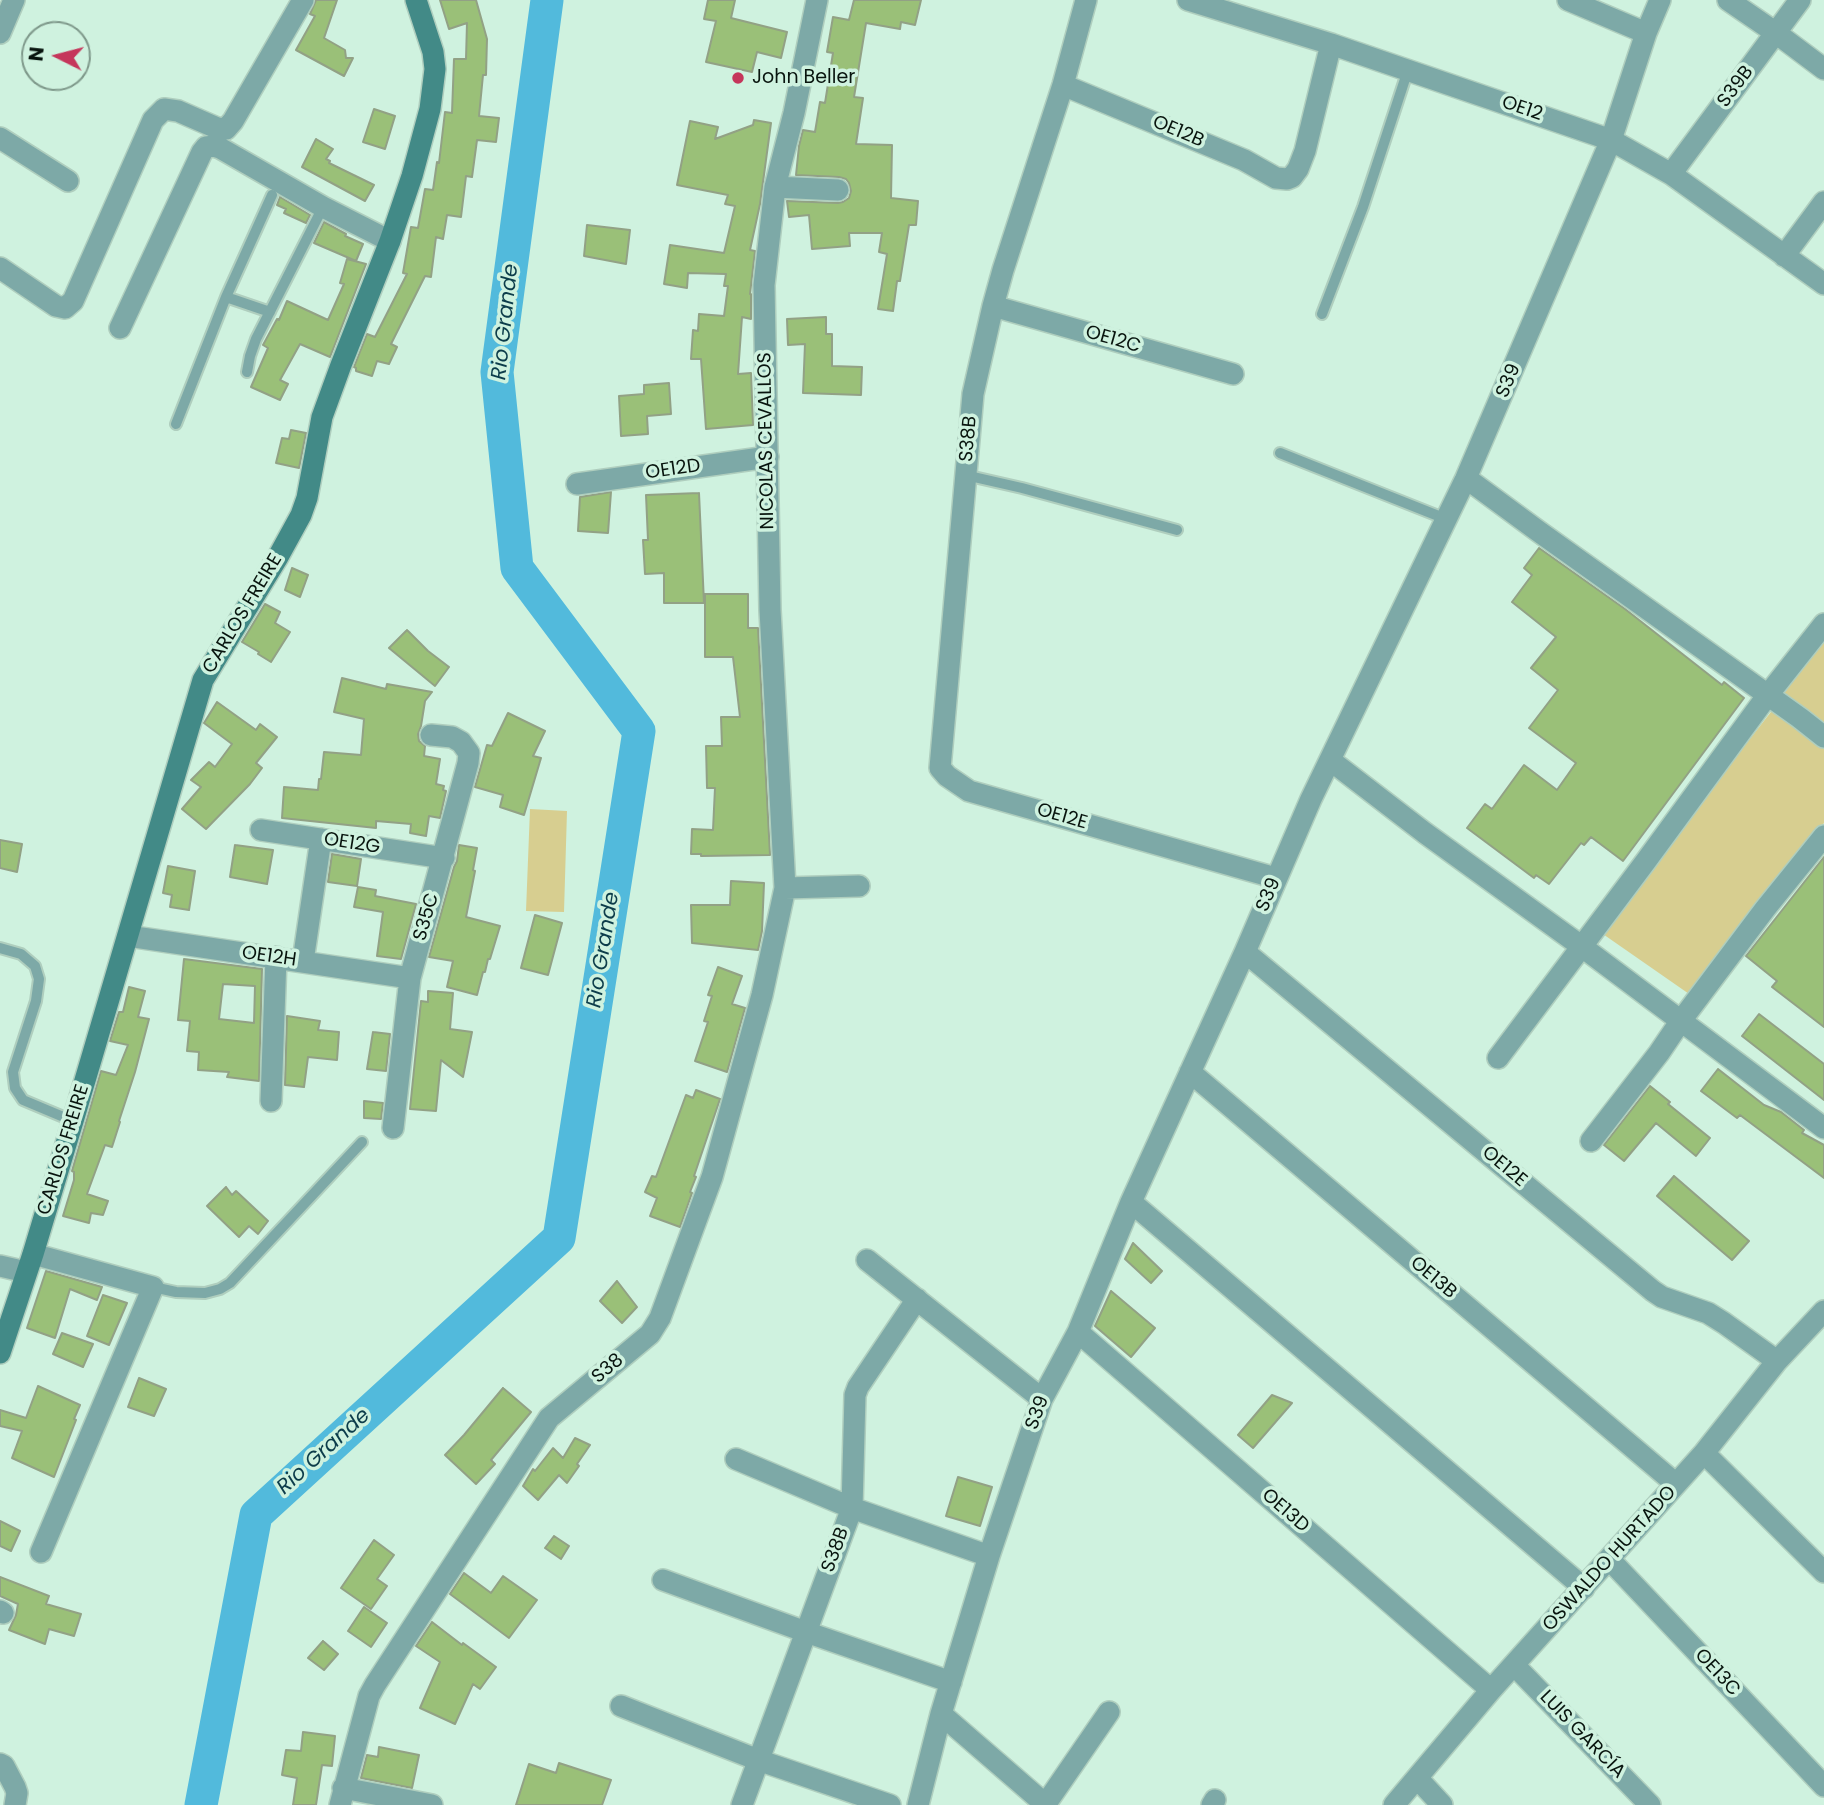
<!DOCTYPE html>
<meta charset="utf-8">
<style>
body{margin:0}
#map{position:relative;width:1824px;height:1805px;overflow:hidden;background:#cff2df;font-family:Poppins,sans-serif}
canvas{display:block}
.north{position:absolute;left:21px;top:21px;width:70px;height:70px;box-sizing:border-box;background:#cff2df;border:2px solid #7f998b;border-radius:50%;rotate:276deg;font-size:19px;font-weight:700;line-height:28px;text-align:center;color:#08140e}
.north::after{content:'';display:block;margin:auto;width:24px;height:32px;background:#c5365b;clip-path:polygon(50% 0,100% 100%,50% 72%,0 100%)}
</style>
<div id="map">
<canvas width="1824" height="1805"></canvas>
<div class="north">N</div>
</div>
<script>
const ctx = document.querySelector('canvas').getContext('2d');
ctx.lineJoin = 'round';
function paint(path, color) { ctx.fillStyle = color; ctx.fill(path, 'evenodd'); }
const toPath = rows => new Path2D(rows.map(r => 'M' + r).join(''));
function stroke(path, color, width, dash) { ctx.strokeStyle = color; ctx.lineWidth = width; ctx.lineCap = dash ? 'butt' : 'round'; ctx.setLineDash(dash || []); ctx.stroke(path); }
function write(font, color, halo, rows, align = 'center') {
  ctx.font = font + ' Poppins,sans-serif'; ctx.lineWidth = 7; ctx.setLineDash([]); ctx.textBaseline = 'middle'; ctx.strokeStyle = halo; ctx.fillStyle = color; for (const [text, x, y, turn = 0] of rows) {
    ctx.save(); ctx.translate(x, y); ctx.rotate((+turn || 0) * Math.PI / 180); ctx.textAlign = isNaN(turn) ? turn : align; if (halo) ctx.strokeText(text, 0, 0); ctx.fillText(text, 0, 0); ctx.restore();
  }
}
const green = toPath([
 [1824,638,1824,727,1783,695],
 [1774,708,1824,749,1824,823,1692,996,1600,932],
 [530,809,567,811,564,912,526,911]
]);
const river = toPath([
 [201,1805,256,1515,559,1238,639,731,517,568,497,372,547,0]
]);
const building = toPath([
 [316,0,337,0,324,38,345,50,346,58,353,58,344,76,296,50,315,16,310,14,316,0],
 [440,0,476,0,487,39,486,75,483,75,479,116,499,118,496,142,477,140,472,177,466,176,461,217,447,215,443,239,436,237,431,277,425,276,391,344,397,347,389,364,377,361,372,376,356,371,356,368,354,367,367,334,375,337,407,274,403,273,411,227,418,228,425,189,433,190,437,162,439,163,445,112,452,113,454,59,466,59,467,23,449,29,440,0],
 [708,0,735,0,731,18,787,32,781,58,757,52,752,72,706,62,716,21,704,19,708,0],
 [854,0,921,0,915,25,901,22,900,29,866,23,854,97,863,98,856,144,892,145,891,198,918,201,916,225,909,225,900,281,897,281,893,311,878,309,887,254,879,252,882,233,849,233,850,246,812,249,809,215,789,217,787,201,838,203,843,202,849,198,851,191,849,183,846,179,839,177,796,175,799,146,803,130,815,132,820,102,825,103,833,53,827,52,833,17,849,20,854,0],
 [374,109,395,116,385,149,363,142,374,109],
 [754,120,771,123,760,204,750,250,755,251,750,294,751,294,751,319,742,317,738,374,751,373,753,425,706,429,701,359,691,359,693,330,698,331,699,314,724,316,728,286,724,286,726,274,688,273,687,288,664,284,670,245,724,253,735,206,725,204,728,195,677,185,690,121,718,127,715,139,753,125,754,120],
 [316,139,333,149,326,159,330,161,329,163,374,185,365,201,302,167,316,139],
 [280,197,310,215,306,223,284,213,286,209,277,205,280,197],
 [324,222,346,234,345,236,363,244,356,261,314,243,324,222],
 [587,225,630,230,626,264,584,256,587,225],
 [347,259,366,264,330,357,300,344,280,380,288,384,280,400,251,387,268,348,263,345,277,319,279,320,287,301,328,320,344,284,340,283,347,259],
 [826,317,826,334,832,334,832,366,862,367,861,395,803,393,805,344,788,345,787,319,826,317],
 [669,383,671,414,647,416,648,434,621,436,619,396,644,394,644,385,669,383],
 [291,430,306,433,299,468,276,463,282,438,289,439,291,430],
 [611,492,608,533,578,531,580,497,611,492],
 [699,493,704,603,664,603,664,573,645,574,643,540,648,540,646,495,699,493],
 [1539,548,1625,609,1722,685,1724,682,1744,698,1623,861,1591,837,1584,845,1581,843,1549,884,1536,875,1534,878,1467,828,1485,804,1492,809,1524,765,1557,790,1576,763,1529,728,1558,690,1531,668,1556,637,1512,602,1532,575,1524,568,1539,548],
 [292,568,308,575,300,597,285,590,292,568],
 [705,594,748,594,748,628,758,628,770,855,701,856,701,854,691,854,692,829,713,830,715,788,707,788,706,746,722,746,721,717,740,717,733,657,705,657,705,594],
 [265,604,280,612,275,623,290,632,271,662,258,654,259,652,242,642,265,604],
 [407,630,428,651,449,667,435,686,389,648,407,630],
 [342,678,386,689,387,684,432,692,425,701,421,726,418,734,419,741,425,746,424,756,440,759,436,784,444,786,443,790,446,791,440,818,429,816,426,836,410,833,411,824,376,821,376,828,282,818,284,787,318,790,319,779,321,779,324,752,361,755,364,719,334,712,342,678],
 [217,702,256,730,260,724,277,737,256,763,262,768,250,784,206,829,182,809,201,787,191,780,209,762,215,767,232,744,204,723,217,702],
 [508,713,545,731,533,756,541,758,524,815,500,807,503,795,475,787,487,745,492,746,508,713],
 [0,840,22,844,17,872,0,868,0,840],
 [235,845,273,850,267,884,230,877,235,845],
 [459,845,477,848,473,870,475,871,466,917,500,926,490,959,488,959,485,972,483,972,477,995,447,987,453,961,429,957,454,867,457,861,459,845],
 [332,854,361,859,357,886,328,882,332,854],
 [1824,857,1824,1027,1772,987,1777,981,1746,956,1824,857],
 [168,866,195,871,189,910,170,907,172,895,163,893,168,866],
 [731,881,764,883,762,931,758,950,692,943,691,905,730,905,731,881],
 [358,887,376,890,375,896,416,904,401,959,377,956,383,912,354,907,358,887],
 [535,915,562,923,548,975,521,968,535,915],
 [184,959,262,969,259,1081,227,1077,229,1072,198,1070,199,1052,187,1051,190,1021,178,1020,184,959],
 [223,984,255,986,254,1023,219,1019,223,984],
 [718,967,742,976,732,1004,745,1008,727,1072,695,1061,708,1022,704,1021,712,996,708,995,718,967],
 [129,987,145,991,138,1017,149,1019,135,1072,119,1121,120,1122,112,1147,105,1145,87,1194,108,1201,103,1215,91,1213,89,1223,63,1216,74,1180,74,1172,72,1171,101,1071,116,1075,128,1045,110,1041,119,1012,123,1012,129,987],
 [428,991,453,993,450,1029,472,1032,463,1077,441,1060,436,1111,410,1109,421,1001,428,1002,428,991],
 [1759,1014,1824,1064,1824,1100,1742,1036,1759,1014],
 [287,1016,320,1021,318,1030,339,1032,337,1060,308,1057,304,1087,285,1085,287,1016],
 [373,1032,390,1034,386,1071,367,1069,373,1032],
 [1718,1069,1764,1105,1781,1112,1804,1130,1802,1133,1824,1145,1824,1178,1740,1115,1737,1118,1701,1091,1718,1069],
 [1650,1086,1670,1102,1668,1104,1710,1138,1696,1156,1656,1123,1624,1161,1604,1145,1650,1086],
 [696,1090,720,1099,694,1176,696,1177,690,1192,692,1193,680,1227,650,1216,657,1198,645,1192,652,1176,656,1177,686,1095,693,1098,696,1090],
 [364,1101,383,1103,381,1119,364,1118,364,1101],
 [1674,1176,1749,1241,1732,1260,1657,1196,1674,1176],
 [226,1187,232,1195,236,1191,268,1221,258,1234,249,1226,239,1237,207,1206,226,1187],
 [1133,1243,1162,1271,1151,1283,1125,1259,1133,1243],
 [46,1271,102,1287,97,1300,70,1289,55,1338,27,1328,46,1271],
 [617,1281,637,1307,622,1323,600,1301,617,1281],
 [1111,1291,1155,1328,1131,1357,1095,1326,1111,1291],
 [103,1295,127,1303,109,1345,87,1336,103,1295],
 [62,1333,93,1344,83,1367,53,1354,62,1333],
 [139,1378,166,1389,154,1416,128,1407,139,1378],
 [38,1386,80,1405,74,1419,76,1420,54,1477,12,1458,22,1431,0,1426,0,1410,26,1418,38,1386],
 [503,1388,531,1412,491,1460,495,1464,476,1484,445,1455,464,1435,503,1388],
 [1272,1395,1292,1403,1253,1448,1238,1435,1272,1395],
 [575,1438,590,1445,577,1464,579,1466,567,1483,559,1475,538,1500,523,1486,533,1469,535,1471,553,1448,563,1458,575,1438],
 [958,1477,992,1487,980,1526,946,1516,958,1477],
 [0,1521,20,1531,11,1551,0,1546,0,1521],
 [554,1536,569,1546,561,1559,545,1548,554,1536],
 [374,1540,394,1555,377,1579,387,1586,371,1609,341,1588,374,1540],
 [464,1573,491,1593,503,1576,537,1600,509,1638,450,1594,464,1573],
 [0,1577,49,1596,46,1604,81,1614,74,1636,49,1629,45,1644,9,1630,16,1615,18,1604,0,1596,0,1577],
 [364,1607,387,1623,371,1647,348,1631,364,1607],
 [432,1622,462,1645,463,1643,496,1667,480,1689,473,1684,455,1724,420,1708,440,1662,416,1646,432,1622],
 [323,1641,338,1654,324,1670,308,1658,323,1641],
 [303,1732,335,1736,332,1766,322,1765,316,1805,293,1805,297,1778,282,1775,286,1750,301,1751,303,1732],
 [379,1747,419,1755,412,1788,361,1778,367,1755,378,1757,379,1747],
 [559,1763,611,1780,602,1805,516,1805,529,1764,556,1773,559,1763]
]);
const lane = toPath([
 [226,297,270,312],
 [1322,314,1363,207,1408,70],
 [247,372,250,356,256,339,323,207],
 [176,424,226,297,272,195],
 [1280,453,1446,519],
 [965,475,1022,488,1177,530],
 [0,948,21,954,35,966,39,979,36,1001,13,1072,15,1088,23,1100,73,1121],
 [153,1287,176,1292,205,1293,220,1289,230,1283,362,1142]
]);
const street = toPath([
 [1086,0,1063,85,1003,270,993,306,973,394,940,768,947,776,969,791,1276,878],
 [1188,0,1331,44,1611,140,1671,174,1824,284],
 [1568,0,1646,33],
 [1728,0,1776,33,1824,69],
 [0,33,14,0],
 [1063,85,1244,160,1276,178,1287,179,1292,177,1298,169,1305,151,1331,44],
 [0,138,68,181],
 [1671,174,1800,0],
 [775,187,838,190],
 [1784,256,1824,202],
 [0,268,56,306,65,308,73,301,153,120,164,109,178,111,217,128,226,129,233,121,303,0],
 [993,306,1233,374],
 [120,328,202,152,206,147,214,146,220,148,323,207,390,241],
 [1466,478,1538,531,1800,718,1824,737],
 [577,484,768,457],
 [1330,760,1425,833,1581,946,1824,1128],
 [261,830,444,858],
 [785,888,859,886],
 [128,936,410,978],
 [1245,952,1653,1291,1662,1297,1708,1313,1724,1323,1777,1361],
 [303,961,321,839],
 [1498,1058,1646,861,1767,696,1824,624],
 [1190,1072,1676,1484],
 [271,1101,276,957],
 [393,1128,410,978,468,763,469,753,461,742,452,737,431,735],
 [1591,1141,1659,1053,1680,1022,1765,909,1824,836],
 [1131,1202,1584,1588],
 [33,1254,153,1287,41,1552],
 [867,1260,1042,1399],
 [0,1266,26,1272],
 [1078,1332,1491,1690],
 [1704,1453,1824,1572],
 [736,1459,852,1508,989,1556],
 [1610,1560,1824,1786],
 [663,1580,806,1632,951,1682],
 [0,1611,3,1613],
 [1514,1665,1650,1805],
 [621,1706,758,1760,890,1805],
 [941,1714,1046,1805],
 [0,1764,4,1766,15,1787,17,1793,15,1805],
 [1417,1778,1442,1805],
 [343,1788,432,1805],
 [340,1805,369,1696,375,1685,549,1418,650,1334,660,1318,712,1177,762,995,785,888,770,610,764,285,775,187,794,113,817,0],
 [742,1805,852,1508,855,1395,858,1387,917,1299],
 [918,1805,941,1714,989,1556,1042,1399,1078,1332,1131,1202,1245,952,1311,799,1466,478,1611,140,1646,33,1660,0],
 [1045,1805,1109,1712],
 [1212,1805,1215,1800],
 [1394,1805,1491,1690,1704,1453,1777,1361,1824,1311]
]);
const secondary = toPath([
 [0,1353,33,1254,73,1121,203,680,278,557,301,515,307,498,322,417,341,365,390,241,412,176,430,109,435,69,433,52,416,0]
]);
const markers = [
 [738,78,7,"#c5365b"]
];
const poiNames = [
 ["John Beller",752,78]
];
const streetNames = [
 ["S39B",1736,87,-53],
 ["OE12",1522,109,19],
 ["OE12B",1178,132,23],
 ["OE12C",1113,340,16],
 ["S39",1509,381,-67],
 ["S38B",969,439,-85],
 ["NICOLAS CEVALLOS",767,441,-91],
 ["OE12D",673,470,-8],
 ["CARLOS FREIRE",243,614,-59],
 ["OE12E",1062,817,16],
 ["OE12G",352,844,9],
 ["S39",1269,895,-67],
 ["S35C",427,917,-74],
 ["OE12H",269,957,8],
 ["CARLOS FREIRE",64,1150,-73],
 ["OE12E",1504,1167,40],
 ["OE13B",1433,1278,40],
 ["S38",608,1369,-40],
 ["S39",1038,1413,-69],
 ["OE13D",1285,1511,41],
 ["S38B",836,1550,-70],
 ["OSWALDO HURTADO",1610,1559,-48],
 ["OE13C",1717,1673,47],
 ["LUIS GARCÍA",1582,1735,46]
];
const waterNames = [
 ["Rio Grande",506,322,-84],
 ["Rio Grande",604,950,-81],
 ["Rio Grande",324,1452,-42]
];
paint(green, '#d7ce90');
stroke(river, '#52badc', 33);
paint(building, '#9ac078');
stroke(building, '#92a185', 2);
stroke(lane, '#afcebe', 14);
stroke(street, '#afcebe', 24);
stroke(secondary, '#afcebe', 24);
stroke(lane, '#7da9a7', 10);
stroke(street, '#7da9a7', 21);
stroke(secondary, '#428a87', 21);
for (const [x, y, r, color] of markers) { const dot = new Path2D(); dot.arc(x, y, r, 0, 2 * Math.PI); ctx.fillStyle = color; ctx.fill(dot); stroke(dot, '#cff2df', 2.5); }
write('19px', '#08140e', '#cff2df', poiNames, 'left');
write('19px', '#08140e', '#cff2df', streetNames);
write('italic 21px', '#0c3c4a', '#cff2df', waterNames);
</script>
